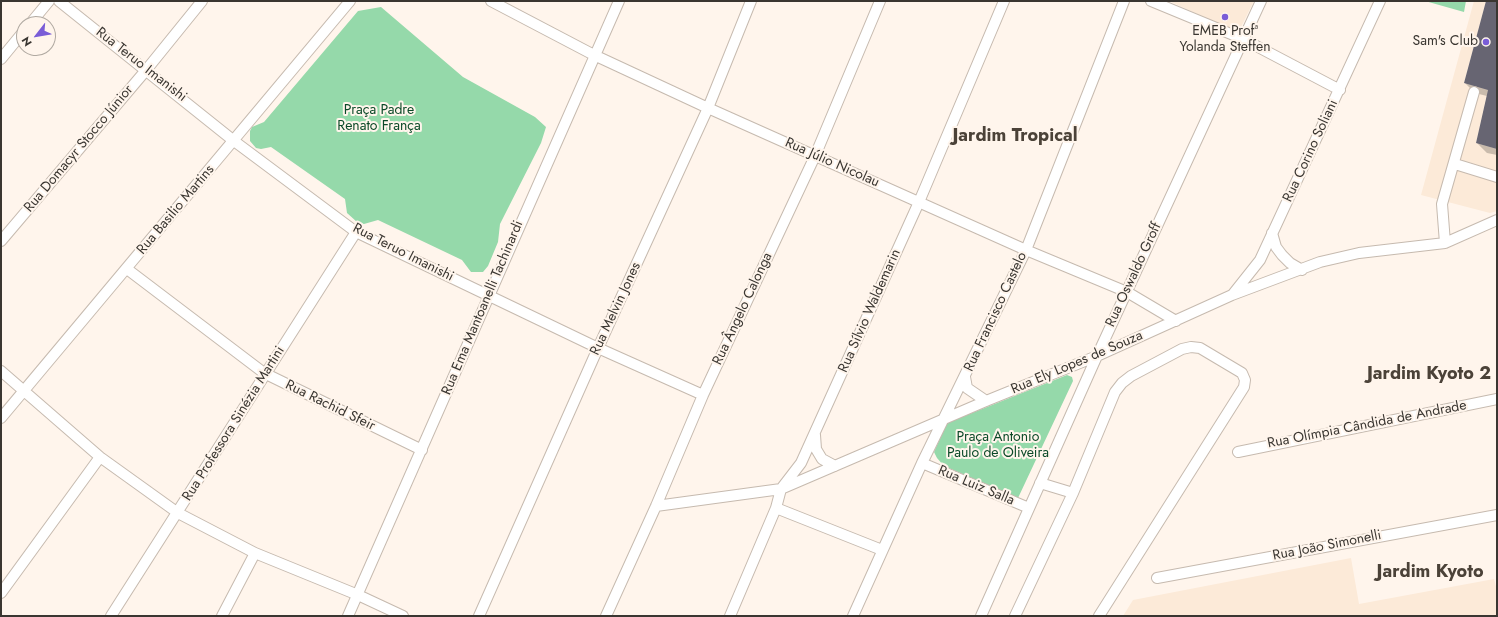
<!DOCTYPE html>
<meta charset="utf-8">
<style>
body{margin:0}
#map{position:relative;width:1498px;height:617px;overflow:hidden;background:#fff5ec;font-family:Jost,sans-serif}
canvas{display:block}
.frame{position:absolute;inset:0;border:2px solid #3a3631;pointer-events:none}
.north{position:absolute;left:16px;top:16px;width:40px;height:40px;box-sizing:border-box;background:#fff5ec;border:1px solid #b0a9a1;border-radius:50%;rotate:239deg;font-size:11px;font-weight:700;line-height:16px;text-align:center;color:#3a3631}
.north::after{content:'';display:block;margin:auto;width:14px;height:18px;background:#7a5dd7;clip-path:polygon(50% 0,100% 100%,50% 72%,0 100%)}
</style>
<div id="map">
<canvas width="1498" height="617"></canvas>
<div class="frame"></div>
<div class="north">N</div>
</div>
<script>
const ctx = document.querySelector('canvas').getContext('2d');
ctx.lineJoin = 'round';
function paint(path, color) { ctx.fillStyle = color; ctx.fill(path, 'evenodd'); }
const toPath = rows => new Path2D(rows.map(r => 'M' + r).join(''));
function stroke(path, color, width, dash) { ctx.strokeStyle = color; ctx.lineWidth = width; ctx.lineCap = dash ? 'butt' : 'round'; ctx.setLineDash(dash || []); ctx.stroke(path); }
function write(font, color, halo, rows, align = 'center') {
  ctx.font = font + ' Jost,sans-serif'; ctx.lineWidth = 4; ctx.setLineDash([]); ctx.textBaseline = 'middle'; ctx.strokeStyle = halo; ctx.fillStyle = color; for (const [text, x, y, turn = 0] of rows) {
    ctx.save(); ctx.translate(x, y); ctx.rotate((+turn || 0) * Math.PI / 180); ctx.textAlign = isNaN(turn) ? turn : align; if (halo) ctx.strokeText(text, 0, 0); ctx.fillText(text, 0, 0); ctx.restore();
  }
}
const built = toPath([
 [1169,1,1254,1,1238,33],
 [1474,1,1486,1,1464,83,1488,90,1476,143,1497,149,1497,211,1490,213,1421,195],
 [1351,558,1359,604,1494,579,1497,590,1497,616,1123,616,1133,600]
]);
const green = toPath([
 [1425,1,1466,1,1464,12],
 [381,7,463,77,535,117,546,127,541,143,500,224,498,242,488,266,483,272,471,272,462,260,378,220,364,224,357,222,347,213,345,199,271,147,261,149,256,148,250,141,250,131,252,127,264,122,358,11],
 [1067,375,1072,377,1073,381,1018,498,944,466,937,458,934,452,947,423]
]);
const shadow = toPath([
 [1487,1,1497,1,1497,155,1487,153,1477,143,1487,96,1475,93,1465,83]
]);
const building = toPath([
 [1486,1,1497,1,1497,149,1476,143,1488,90,1464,83]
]);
const street = toPath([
 [59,1,234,141,356,232,598,348,703,395],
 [491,1,594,55,708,108,1026,250,1127,292,1176,321],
 [1151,1,1243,39,1340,90],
 [30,24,49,1],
 [1,59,24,31],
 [1455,164,1497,177],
 [1272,233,1276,247,1282,255,1290,263,1302,270],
 [1,241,147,69,202,1],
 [1445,243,1442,204,1474,92],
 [127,269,264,373,422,450],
 [1233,294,1260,260,1380,1],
 [1,371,100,457,178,513,255,553,358,595,403,616],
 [965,377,967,388,986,401],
 [1,418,350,1],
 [815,435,816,449,822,459,835,466],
 [1238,452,1497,399],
 [922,463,1029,508],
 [1040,483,1073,493],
 [656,506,781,489,986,401,1097,356,1232,295,1320,262,1359,253,1445,243,1497,220],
 [776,508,882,550],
 [1157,578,1497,515],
 [1,593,100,457],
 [111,616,356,232],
 [222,616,255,553],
 [348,616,619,1],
 [479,616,598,348,708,108,751,1],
 [606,616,656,506,703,395,815,156,880,1],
 [730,616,776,508,781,489,801,463,815,432,919,202,1004,1],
 [853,616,922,463,1026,250,1124,1],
 [981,616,1097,356,1261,1],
 [1015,616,1073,493,1115,392,1122,383,1131,376,1182,349,1191,347,1200,348,1242,373,1245,380,1244,387,1099,616]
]);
const markers = [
 [1225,17,4,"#7a5dd7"],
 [1486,42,4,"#7a5dd7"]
];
const poiNames = [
 ["EMEB Profª",1225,32],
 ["Yolanda Steffen",1225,48],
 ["Sam's Club",1478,42,"right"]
];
const streetNames = [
 ["Rua Teruo Imanishi",141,65,38],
 ["Rua Domacyr Stocco Júnior",79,149,-50],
 ["Rua Corino Soliani",1311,151,-65],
 ["Rua Júlio Nicolau",832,163,24],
 ["Rua Basilio Martins",176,210,-50],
 ["Rua Teruo Imanishi",403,253,27],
 ["Rua Oswaldo Groff",1134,275,-65],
 ["Rua Ema Mantoanelli Tachinardi",483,308,-67],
 ["Rua Melvin Jones",616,309,-65],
 ["Rua Ângelo Calonga",743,309,-65],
 ["Rua Sílvio Waldemarin",870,311,-66],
 ["Rua Francisco Castelo",996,312,-65],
 ["Rua Ely Lopes de Souza",1077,363,-23],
 ["Rua Rachid Sfeir",330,406,26],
 ["Rua Professora Sinézia Martini",234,424,-58],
 ["Rua Olímpia Cândida de Andrade",1367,425,-11],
 ["Rua Luiz Salla",976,486,23],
 ["Rua João Simonelli",1327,546,-11]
];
const parkNames = [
 ["Praça Padre",379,111],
 ["Renato França",379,127],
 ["Praça Antonio",998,438],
 ["Paulo de Oliveira",998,454]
];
const districtNames = [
 ["Jardim Tropical",1015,137],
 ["Jardim Kyoto 2",1429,375],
 ["Jardim Kyoto",1430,573]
];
paint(built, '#fcead8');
paint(green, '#95d9aa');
paint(shadow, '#0003');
paint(building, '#676572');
stroke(street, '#c6baaf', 12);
stroke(street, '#fff', 10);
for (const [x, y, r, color] of markers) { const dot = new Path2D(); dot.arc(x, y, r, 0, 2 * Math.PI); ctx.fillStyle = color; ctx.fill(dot); stroke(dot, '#fff5ec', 1.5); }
write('14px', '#3a3631', '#fff5ec', poiNames);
write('14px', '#3a3631', '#fff5ec', streetNames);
write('14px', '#0a4927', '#fff5ec', parkNames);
write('bold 18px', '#4b4238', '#fff5ec', districtNames);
</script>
